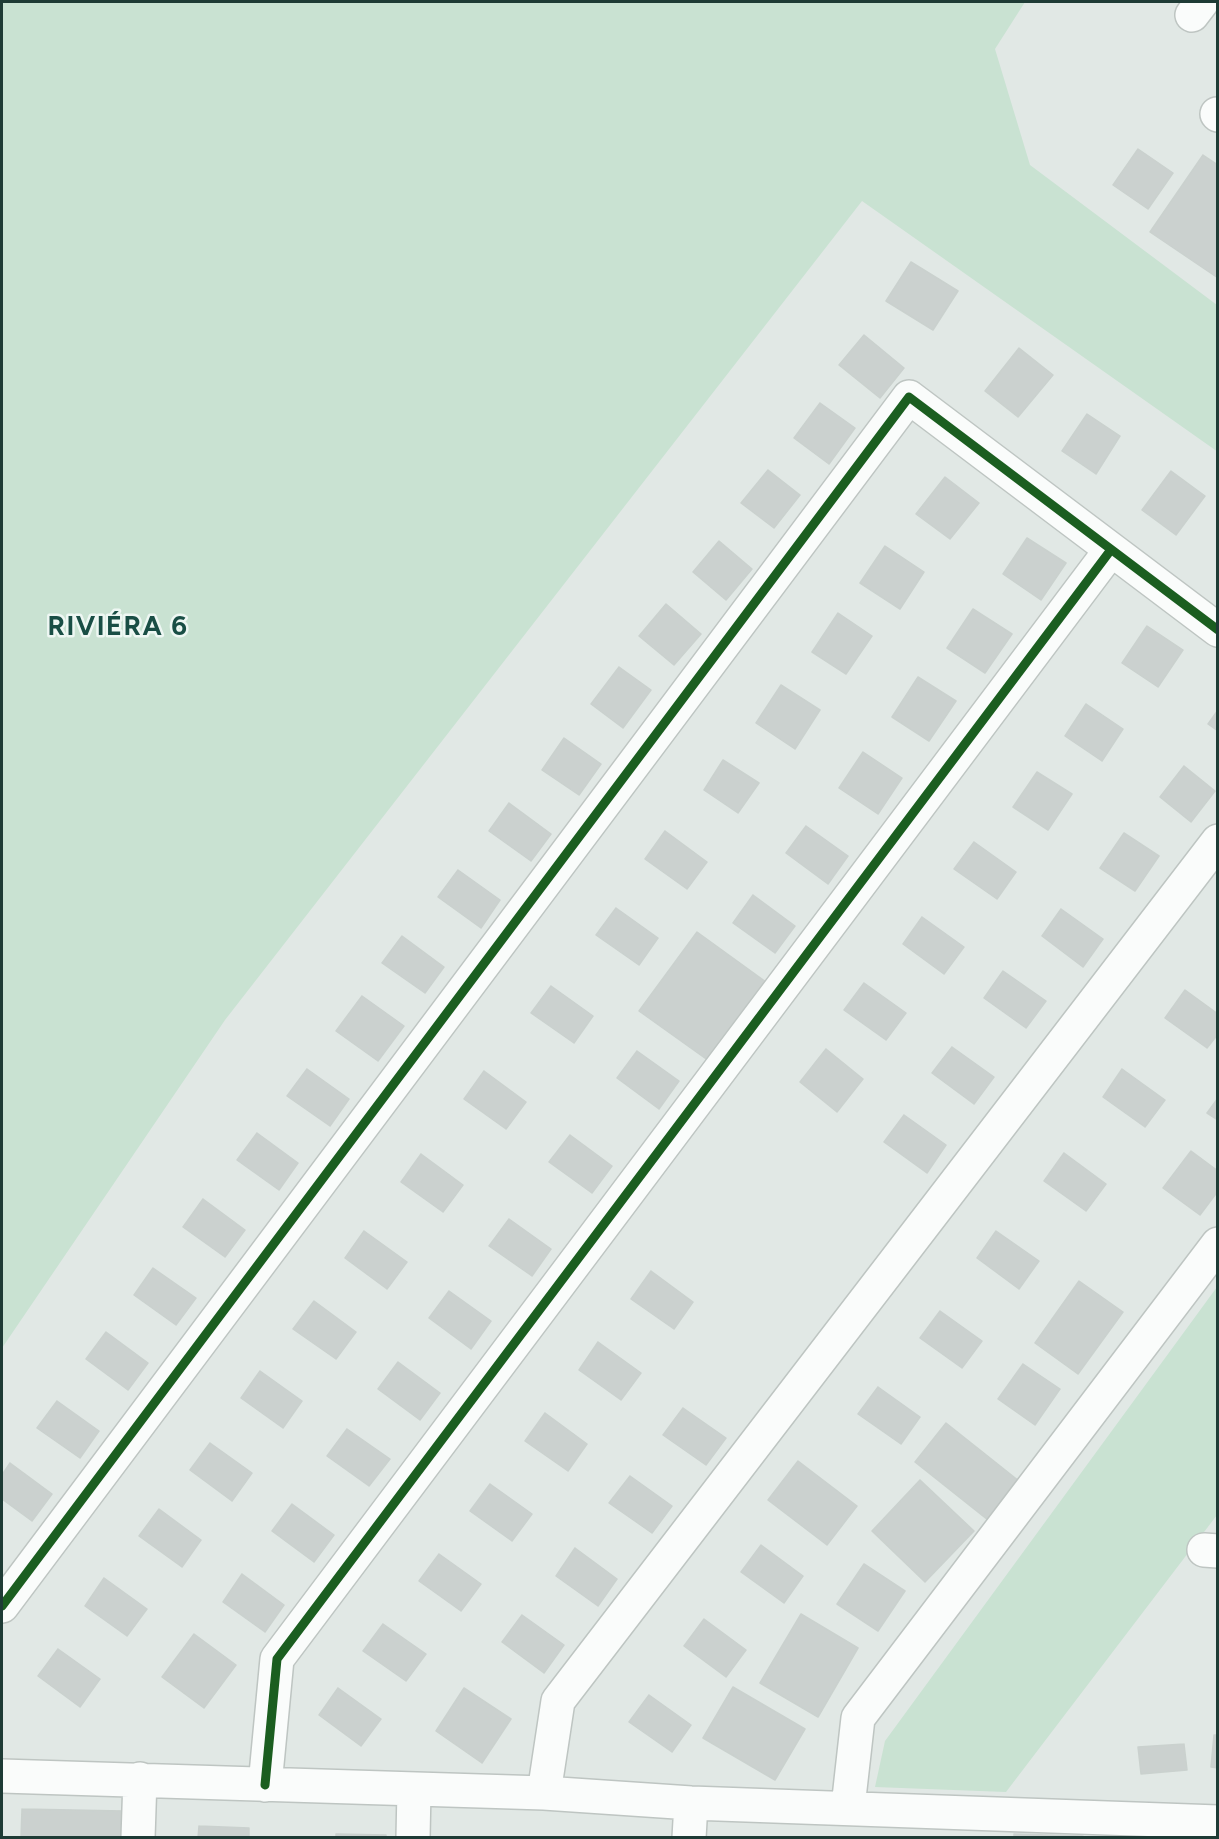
<!DOCTYPE html>
<meta charset="utf-8">
<style>
body{margin:0}
#map{position:relative;width:1219px;height:1839px;overflow:hidden;background:#e1e8e5;font-family:Figtree,sans-serif}
canvas{display:block}
.frame{position:absolute;inset:0;border:3px solid #1e3b35;pointer-events:none}
</style>
<div id="map">
<canvas width="1219" height="1839"></canvas>
<div class="frame"></div>
</div>
<script>
const ctx = document.querySelector('canvas').getContext('2d');
ctx.lineJoin = 'round';
function paint(path, color) { ctx.fillStyle = color; ctx.fill(path, 'evenodd'); }
const toPath = rows => new Path2D(rows.map(r => 'M' + r).join(''));
function stroke(path, color, width, dash) { ctx.strokeStyle = color; ctx.lineWidth = width; ctx.lineCap = dash ? 'butt' : 'round'; ctx.setLineDash(dash || []); ctx.stroke(path); }
function write(font, color, halo, rows, align = 'center') {
  ctx.font = font + ' Figtree,sans-serif'; ctx.lineWidth = 5; ctx.setLineDash([]); ctx.textBaseline = 'middle'; ctx.strokeStyle = halo; ctx.fillStyle = color; for (const [text, x, y, turn = 0] of rows) {
    ctx.save(); ctx.translate(x, y); ctx.rotate((+turn || 0) * Math.PI / 180); ctx.textAlign = isNaN(turn) ? turn : align; if (halo) ctx.strokeText(text, 0, 0); ctx.fillText(text, 0, 0); ctx.restore();
  }
}
const green = toPath([
 [2,2,1025,2,995,49,1030,165,1217,305,1218,452,862,201,225,1020,2,1348],
 [1217,1287,1217,1515,1006,1792,875,1787,885,1741]
]);
const building = toPath([
 [1138,149,1173,173,1148,209,1113,185,1138,149],
 [1203,155,1218,165,1218,278,1150,232,1203,155],
 [911,262,958,291,933,330,886,301,911,262],
 [864,335,904,368,880,398,839,365,864,335],
 [1019,348,1053,375,1018,417,985,391,1019,348],
 [820,403,855,428,829,464,794,438,820,403],
 [1087,414,1120,436,1096,474,1062,451,1087,414],
 [768,470,800,495,774,528,741,503,768,470],
 [1171,471,1205,496,1176,535,1142,510,1171,471],
 [945,477,979,503,950,539,916,514,945,477],
 [1027,538,1066,563,1041,600,1003,574,1027,538],
 [719,541,752,569,726,600,693,572,719,541],
 [885,546,924,572,900,609,860,583,885,546],
 [666,604,701,634,674,665,639,636,666,604],
 [973,609,1012,634,985,673,947,648,973,609],
 [838,613,872,636,846,674,812,652,838,613],
 [1147,626,1183,650,1158,687,1122,663,1147,626],
 [619,667,651,690,623,728,591,704,619,667],
 [918,677,956,701,929,741,892,717,918,677],
 [781,685,820,710,795,749,756,723,781,685],
 [1086,704,1123,729,1102,761,1065,736,1086,704],
 [1218,710,1218,731,1208,724,1218,710],
 [564,738,601,764,579,795,542,770,564,738],
 [863,752,902,778,878,814,839,788,863,752],
 [723,760,759,783,738,813,704,790,723,760],
 [1184,766,1215,791,1191,822,1160,797,1184,766],
 [1037,772,1072,794,1048,830,1013,807,1037,772],
 [509,803,551,834,531,861,489,831,509,803],
 [806,826,848,856,828,884,786,853,806,826],
 [665,831,707,862,687,889,645,859,665,831],
 [1124,833,1159,856,1135,891,1100,868,1124,833],
 [974,842,1016,872,997,899,954,869,974,842],
 [458,870,500,900,481,928,438,897,458,870],
 [753,895,795,926,775,953,733,923,753,895],
 [616,908,658,938,639,965,596,935,616,908],
 [1061,909,1103,939,1083,967,1042,936,1061,909],
 [922,917,964,947,944,974,903,944,922,917],
 [697,932,773,987,716,1066,639,1011,697,932],
 [402,936,444,967,425,993,382,963,402,936],
 [1003,971,1046,1001,1026,1028,984,998,1003,971],
 [864,983,906,1013,886,1040,844,1010,864,983],
 [551,986,593,1016,574,1043,531,1013,551,986],
 [1185,990,1218,1014,1218,1034,1207,1048,1165,1018,1185,990],
 [362,996,404,1026,378,1061,336,1031,362,996],
 [952,1047,994,1077,974,1104,932,1073,952,1047],
 [826,1049,863,1079,837,1112,800,1082,826,1049],
 [637,1051,679,1081,659,1109,617,1078,637,1051],
 [307,1069,349,1099,330,1126,287,1096,307,1069],
 [1122,1069,1165,1100,1145,1127,1103,1097,1122,1069],
 [484,1071,526,1102,506,1129,464,1099,484,1071],
 [1218,1098,1218,1120,1207,1113,1218,1098],
 [904,1115,946,1145,927,1173,884,1142,904,1115],
 [257,1133,298,1163,279,1190,237,1160,257,1133],
 [570,1135,612,1166,592,1193,549,1162,570,1135],
 [1191,1151,1218,1171,1218,1191,1200,1215,1163,1188,1191,1151],
 [1064,1153,1106,1184,1086,1211,1044,1181,1064,1153],
 [421,1154,463,1185,443,1212,401,1182,421,1154],
 [203,1199,245,1230,225,1257,183,1227,203,1199],
 [509,1219,551,1249,532,1276,489,1246,509,1219],
 [364,1231,407,1262,387,1289,345,1258,364,1231],
 [996,1231,1039,1261,1019,1289,977,1258,996,1231],
 [153,1268,196,1298,176,1325,134,1295,153,1268],
 [651,1271,693,1302,674,1329,631,1299,651,1271],
 [1079,1281,1123,1312,1078,1374,1035,1343,1079,1281],
 [449,1291,491,1321,471,1349,429,1318,449,1291],
 [314,1301,356,1332,336,1359,293,1329,314,1301],
 [940,1311,982,1341,962,1368,920,1338,940,1311],
 [106,1332,148,1363,128,1390,86,1359,106,1332],
 [598,1342,641,1373,621,1400,579,1370,598,1342],
 [398,1362,440,1393,420,1420,378,1389,398,1362],
 [1023,1364,1060,1389,1035,1425,998,1399,1023,1364],
 [260,1371,302,1401,283,1428,241,1398,260,1371],
 [878,1387,920,1417,901,1444,858,1414,878,1387],
 [57,1401,99,1431,80,1458,37,1428,57,1401],
 [683,1408,726,1438,706,1465,663,1435,683,1408],
 [545,1413,587,1444,568,1471,525,1441,545,1413],
 [946,1423,1024,1485,993,1524,915,1462,946,1423],
 [347,1429,390,1459,369,1486,327,1456,347,1429],
 [210,1443,252,1473,232,1501,190,1470,210,1443],
 [798,1461,857,1506,827,1545,768,1500,798,1461],
 [10,1463,52,1494,32,1521,2,1499,2,1475,10,1463],
 [630,1476,672,1506,652,1533,609,1503,630,1476],
 [920,1480,974,1531,925,1582,872,1531,920,1480],
 [490,1484,532,1514,512,1541,470,1511,490,1484],
 [292,1504,334,1535,314,1562,272,1531,292,1504],
 [159,1509,201,1540,182,1567,139,1536,159,1509],
 [761,1545,803,1576,784,1603,741,1572,761,1545],
 [575,1548,617,1579,598,1606,556,1576,575,1548],
 [439,1554,481,1584,461,1611,419,1581,439,1554],
 [864,1564,905,1591,878,1631,837,1604,864,1564],
 [242,1574,284,1605,265,1632,223,1602,242,1574],
 [104,1578,147,1609,127,1636,85,1606,104,1578],
 [801,1614,858,1648,818,1717,760,1683,801,1614],
 [522,1615,564,1645,544,1673,502,1642,522,1615],
 [704,1619,746,1650,726,1677,684,1646,704,1619],
 [383,1624,426,1654,406,1681,363,1651,383,1624],
 [194,1634,236,1665,204,1708,162,1677,194,1634],
 [58,1649,100,1679,80,1707,38,1676,58,1649],
 [733,1687,805,1729,775,1780,703,1738,733,1687],
 [338,1688,381,1719,361,1746,319,1715,338,1688],
 [464,1688,511,1719,482,1763,436,1731,464,1688],
 [649,1695,691,1725,672,1752,629,1722,649,1695],
 [1214,1735,1218,1735,1218,1768,1211,1767,1214,1735],
 [1184,1744,1187,1770,1141,1774,1138,1747,1184,1744],
 [22,1809,123,1811,122,1838,21,1838,22,1809],
 [199,1826,249,1828,249,1838,198,1838,199,1826],
 [336,1834,386,1835,386,1838,336,1838,336,1834],
 [1014,1834,1083,1836,1083,1838,1014,1838,1014,1834]
]);
const street = toPath([
 [1192,15,1202,2],
 [1217,114,1218,115],
 [1204,1550,1218,1551],
 [2,1606,909,397,1218,630],
 [2,1776,544,1793,691,1803,1218,1822],
 [265,1785,277,1659,1110,551],
 [544,1793,558,1701,1218,841],
 [848,1807,858,1718,1218,1244],
 [138,1838,140,1779],
 [413,1838,414,1789],
 [689,1838,691,1803]
]);
const cycleway = toPath([
 [2,1606,909,397,1218,630],
 [265,1785,277,1659,1110,551]
]);
const districtNames = [
 ["RIVIÉRA 6",118,627]
];
paint(green, '#c9e2d2');
paint(building, '#cbd1cf');
stroke(building, '#cad1ce', 1.5);
stroke(street, '#bec5c2', 36);
stroke(street, '#fafcfb', 33);
stroke(cycleway, '#1b5e20', 9);
ctx.letterSpacing = '1.5px';
write('bold 27px', '#194e45', '#eef7f3', districtNames);
ctx.letterSpacing = '0px';
</script>
